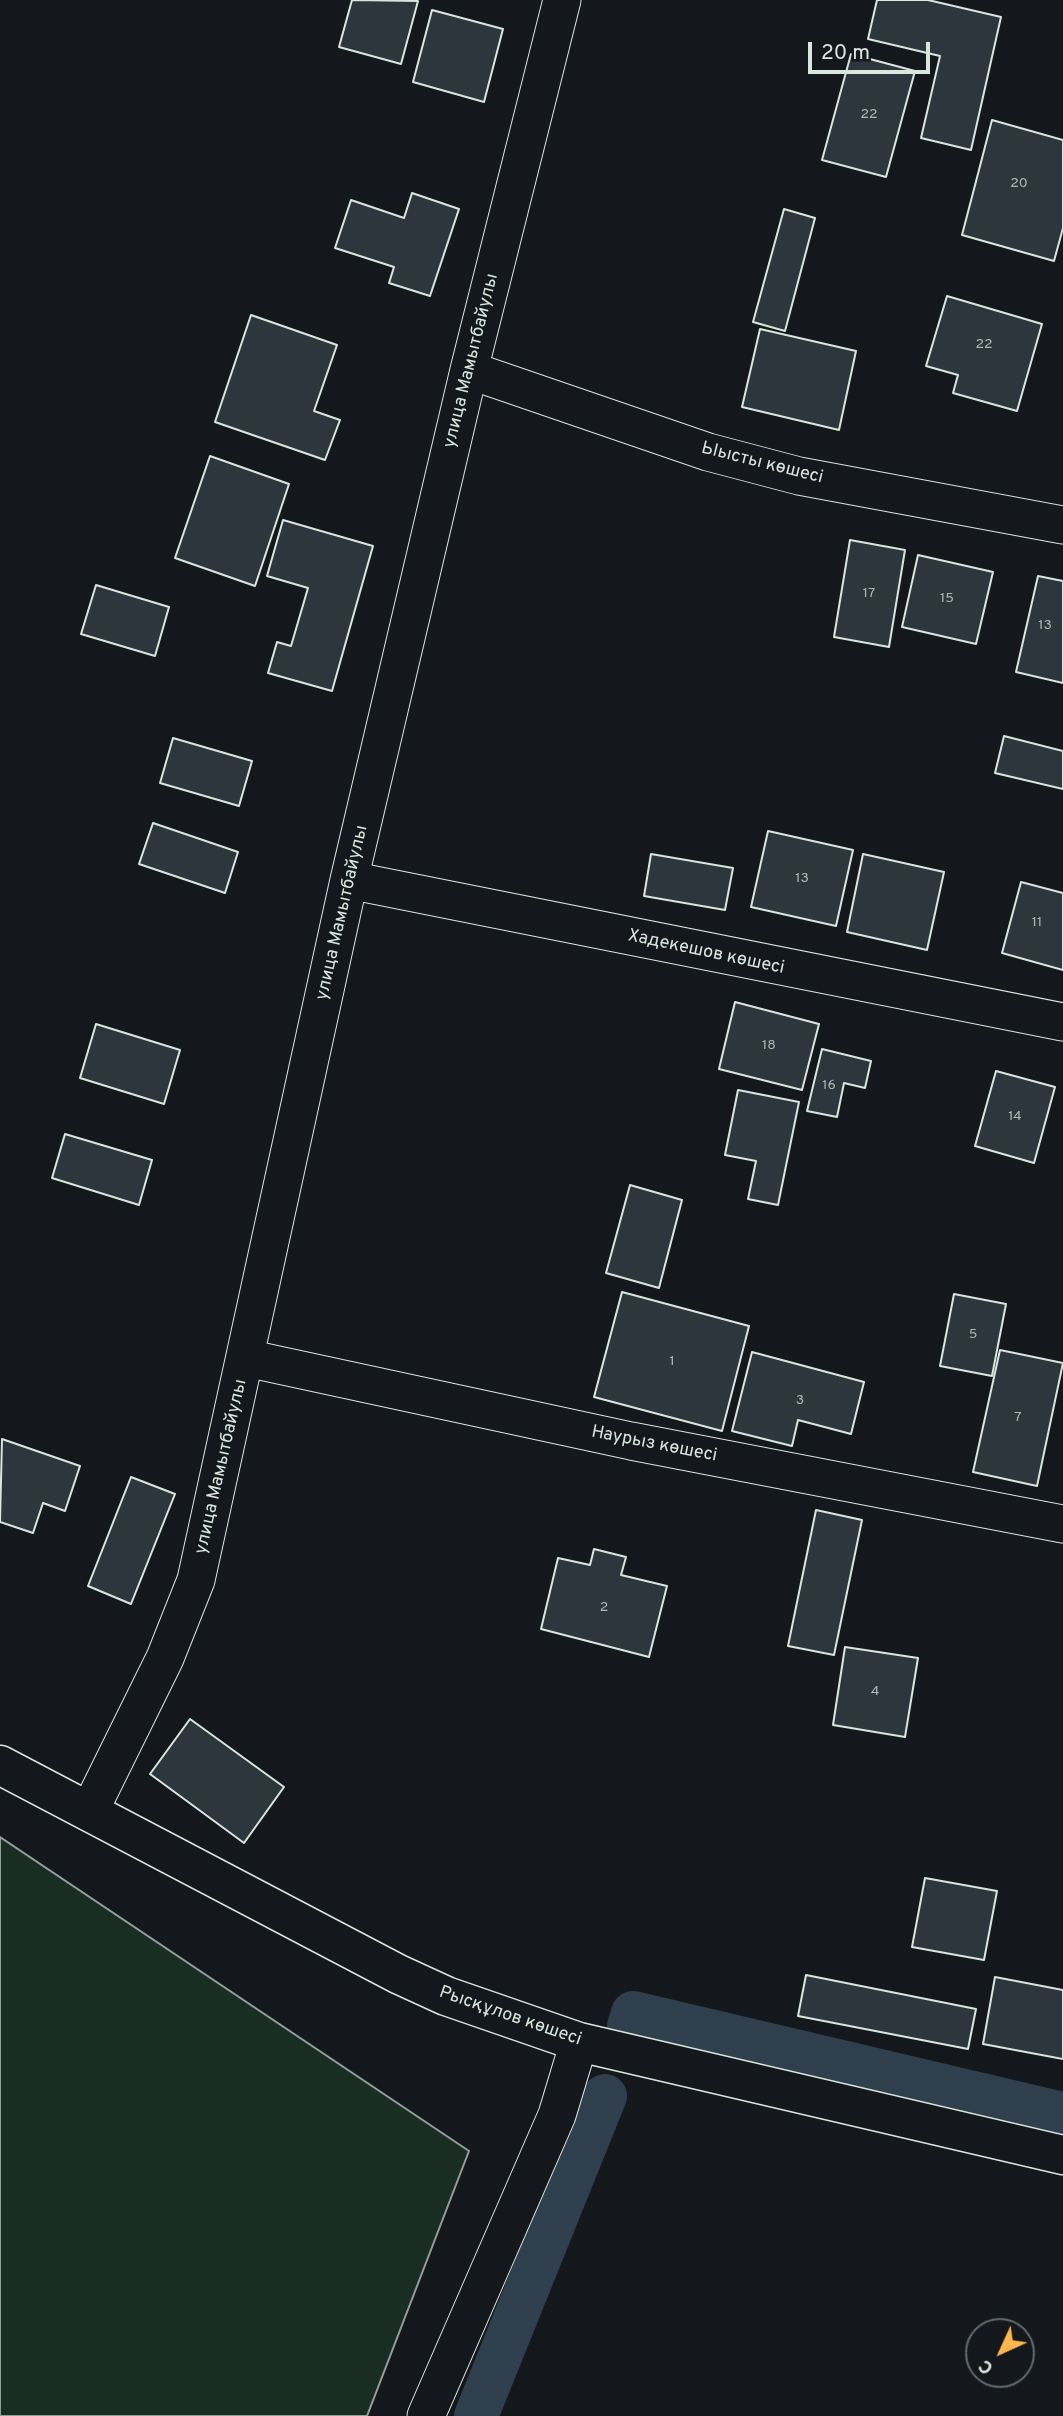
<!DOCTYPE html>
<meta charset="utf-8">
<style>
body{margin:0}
#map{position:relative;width:1063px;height:2416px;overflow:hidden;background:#14181c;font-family:Overpass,sans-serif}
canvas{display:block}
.north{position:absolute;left:965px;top:2318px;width:70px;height:70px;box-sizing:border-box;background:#14181c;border:2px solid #626a69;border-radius:50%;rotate:225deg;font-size:19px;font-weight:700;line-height:28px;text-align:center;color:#d8e6dc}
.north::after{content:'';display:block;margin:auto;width:24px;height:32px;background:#ffb74d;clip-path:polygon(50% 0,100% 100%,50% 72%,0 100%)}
.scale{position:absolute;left:808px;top:42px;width:122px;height:32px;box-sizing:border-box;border:4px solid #d8e6dc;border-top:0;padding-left:9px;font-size:21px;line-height:24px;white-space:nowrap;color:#d8e6dc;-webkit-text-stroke:5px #14181c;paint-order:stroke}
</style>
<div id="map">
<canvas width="1063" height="2416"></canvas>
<div class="north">С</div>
<div class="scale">20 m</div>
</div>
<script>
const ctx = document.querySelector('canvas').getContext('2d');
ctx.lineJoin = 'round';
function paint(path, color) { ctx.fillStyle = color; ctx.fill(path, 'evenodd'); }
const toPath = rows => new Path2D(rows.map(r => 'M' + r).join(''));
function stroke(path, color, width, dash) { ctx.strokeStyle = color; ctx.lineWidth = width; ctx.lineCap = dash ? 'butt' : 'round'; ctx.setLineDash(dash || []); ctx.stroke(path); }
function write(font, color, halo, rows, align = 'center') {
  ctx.font = font + ' Overpass,sans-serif'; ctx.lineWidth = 5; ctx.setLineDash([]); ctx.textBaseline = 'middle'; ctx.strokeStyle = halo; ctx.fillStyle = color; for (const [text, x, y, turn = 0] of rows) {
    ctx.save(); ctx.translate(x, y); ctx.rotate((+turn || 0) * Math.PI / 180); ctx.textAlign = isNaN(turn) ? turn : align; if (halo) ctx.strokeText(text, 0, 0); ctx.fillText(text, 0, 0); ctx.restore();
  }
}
const green = toPath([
 [0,1837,469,2151,367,2416,0,2416,0,1837]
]);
const canal = toPath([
 [629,2026,633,2013,1063,2114],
 [476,2416,605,2096]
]);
const building = toPath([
 [352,0,418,1,401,64,339,47,352,0],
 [877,0,928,0,1001,17,971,150,921,138,940,56,868,39,877,0],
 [432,10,503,29,484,102,413,82,432,10],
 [851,54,915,71,886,177,822,160,851,54],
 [992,120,1063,140,1063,228,1054,261,962,235,992,120],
 [412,193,459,209,430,296,389,283,394,267,335,248,351,200,404,218,412,193],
 [784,209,815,218,785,331,753,322,784,209],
 [947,296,1042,324,1017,411,953,393,958,375,926,366,947,296],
 [251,315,337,345,314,411,340,420,325,460,215,422,251,315],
 [760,329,856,351,839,430,742,407,760,329],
 [210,456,289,484,255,586,175,558,210,456],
 [283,520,373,546,332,691,268,673,277,642,291,646,308,588,267,576,283,520],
 [850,540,905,550,889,647,834,637,850,540],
 [918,555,993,572,976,644,902,627,918,555],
 [1038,576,1063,581,1063,683,1016,672,1038,576],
 [96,585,169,607,155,656,81,634,96,585],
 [1004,736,1063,751,1063,789,995,773,1004,736],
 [173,738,252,761,239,806,160,783,173,738],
 [153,823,238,852,225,893,139,864,153,823],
 [768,831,853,850,836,926,751,907,768,831],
 [651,854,733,868,725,910,644,896,651,854],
 [863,854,944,872,927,950,847,932,863,854],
 [1021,882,1063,893,1063,970,1002,953,1021,882],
 [735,1002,819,1024,802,1090,719,1069,735,1002],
 [96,1024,180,1050,164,1104,80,1078,96,1024],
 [822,1049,871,1061,865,1088,844,1083,837,1117,807,1111,822,1049],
 [996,1071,1055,1087,1034,1163,975,1146,996,1071],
 [738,1090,799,1102,778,1205,748,1199,756,1161,725,1155,738,1090],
 [65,1134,152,1160,139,1205,52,1178,65,1134],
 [630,1185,682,1200,659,1288,606,1273,630,1185],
 [622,1292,749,1326,722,1431,594,1397,622,1292],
 [954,1294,1006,1304,992,1376,940,1366,954,1294],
 [1000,1350,1063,1363,1037,1486,973,1472,1000,1350],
 [752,1352,864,1382,851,1434,798,1420,792,1446,732,1431,752,1352],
 [2,1439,80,1466,65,1511,43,1503,33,1533,0,1522,2,1439],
 [131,1477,175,1494,131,1604,88,1586,131,1477],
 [816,1510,862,1520,834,1655,788,1646,816,1510],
 [594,1549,626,1557,621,1575,667,1586,649,1657,541,1629,558,1558,590,1565,594,1549],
 [845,1647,918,1658,905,1737,833,1725,845,1647],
 [190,1719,284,1787,244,1843,150,1774,190,1719],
 [925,1878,997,1891,984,1960,912,1947,925,1878],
 [806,1975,976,2009,968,2049,798,2016,806,1975],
 [995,1977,1063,1990,1063,2059,983,2044,995,1977]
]);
const minor = toPath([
 [469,370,708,452,799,476,1063,525],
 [349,880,1063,1022],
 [246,1358,631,1441,1063,1524],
 [89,1812,165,1658,196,1580,349,880,469,370,562,0],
 [426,2416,557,2115,579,2042]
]);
const tertiary = toPath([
 [0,1765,398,1974,446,1996,579,2042,1063,2155]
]);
const numberNames = [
 ["22",869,115],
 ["20",1019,184],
 ["22",984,345],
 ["17",869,594],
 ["15",947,599],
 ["13",1045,626],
 ["13",802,879],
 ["11",1037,923],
 ["18",769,1046],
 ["16",829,1086],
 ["14",1015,1117],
 ["5",973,1335],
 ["1",672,1362],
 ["3",800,1401],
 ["7",1018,1418],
 ["2",604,1608],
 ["4",875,1692]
];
const streetNames = [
 ["улица Мамытбайулы",472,361,-76],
 ["Ыысты көшесі",762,464,14],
 ["улица Мамытбайулы",343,913,-77],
 ["Хадекешов көшесі",706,953,12],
 ["Наурыз көшесі",654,1445,11],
 ["улица Мамытбайулы",222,1467,-77],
 ["Рысқұлов көшесі",510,2017,19]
];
paint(green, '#1a2d24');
stroke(green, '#939e99', 2);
stroke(canal, '#2f3f4d', 44);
paint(building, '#2c363c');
stroke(building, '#d8e6dc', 2);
stroke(minor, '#d8e6dc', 39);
stroke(tertiary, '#d8e6dc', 41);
stroke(minor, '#14181c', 37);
stroke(tertiary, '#14181c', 38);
write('14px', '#adbab4', null, numberNames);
write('18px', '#d8e6dc', '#14181c', streetNames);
</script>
